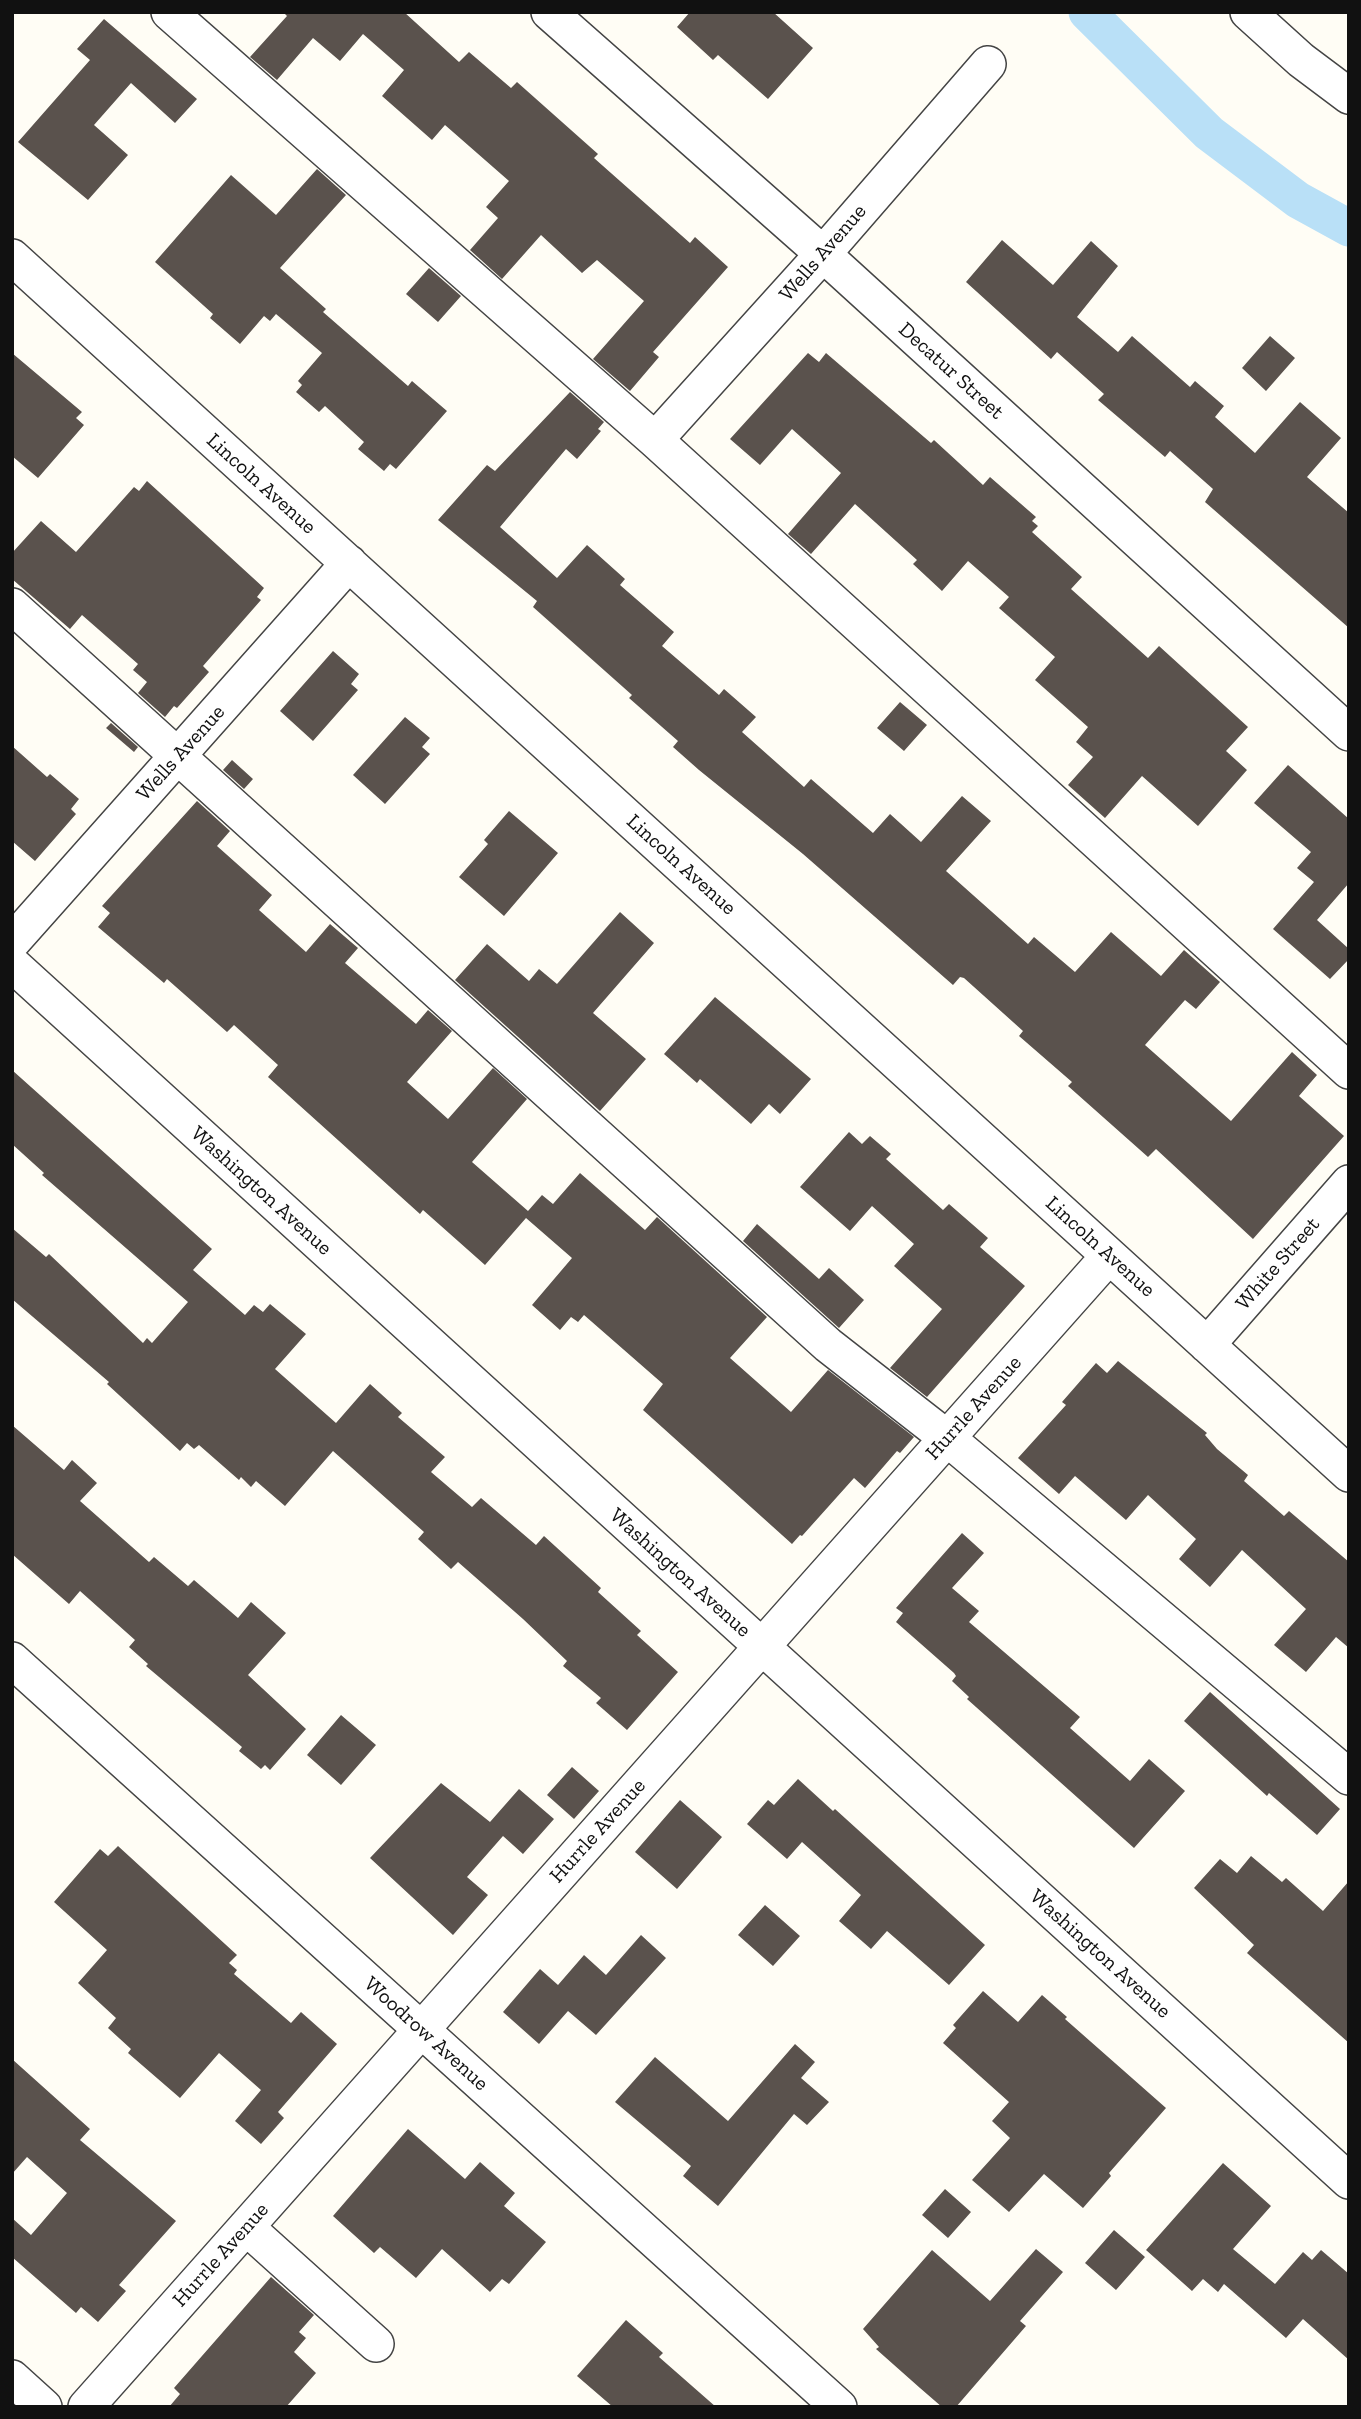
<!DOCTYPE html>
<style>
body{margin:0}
#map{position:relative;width:1361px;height:2419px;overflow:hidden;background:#fffdf5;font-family:"Zilla Slab",serif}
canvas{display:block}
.frame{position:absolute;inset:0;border:14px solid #111;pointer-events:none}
</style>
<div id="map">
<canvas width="1361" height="2419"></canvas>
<div class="frame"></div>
</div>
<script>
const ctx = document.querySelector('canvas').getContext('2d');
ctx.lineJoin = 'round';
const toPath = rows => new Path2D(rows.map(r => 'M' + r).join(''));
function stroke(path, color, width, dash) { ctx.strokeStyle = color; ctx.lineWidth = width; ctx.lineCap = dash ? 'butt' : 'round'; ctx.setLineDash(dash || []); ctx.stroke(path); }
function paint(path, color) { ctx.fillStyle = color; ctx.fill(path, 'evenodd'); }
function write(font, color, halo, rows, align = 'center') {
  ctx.font = font + ' "Zilla Slab",serif'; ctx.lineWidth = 7; ctx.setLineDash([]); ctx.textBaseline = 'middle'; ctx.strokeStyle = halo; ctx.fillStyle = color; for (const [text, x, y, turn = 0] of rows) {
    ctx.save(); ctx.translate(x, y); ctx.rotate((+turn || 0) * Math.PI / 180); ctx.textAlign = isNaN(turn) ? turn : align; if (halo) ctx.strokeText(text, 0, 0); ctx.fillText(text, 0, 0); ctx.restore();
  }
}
const canal = toPath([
 [1087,12,1209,133,1298,200,1349,228]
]);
const building = toPath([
 [283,12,404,12,459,62,469,52,511,88,517,82,598,154,594,158,690,243,695,237,728,267,653,352,659,357,630,391,593,359,644,301,597,260,582,273,541,235,502,279,470,250,498,218,486,207,509,181,445,125,432,140,382,96,404,70,363,34,340,61,313,38,277,80,250,57,287,16],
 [690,12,773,12,813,48,768,99,718,55,713,60,677,27],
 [104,19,197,99,175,123,131,83,94,125,128,155,88,200,18,142,90,60,77,49],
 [317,169,346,195,280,268,326,309,323,312,408,386,412,381,447,411,396,469,390,464,384,471,358,449,364,442,325,406,319,412,296,392,302,385,298,381,322,353,276,314,270,321,264,316,240,344,210,318,213,314,155,262,231,175,276,215],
 [1002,240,1053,285,1091,241,1118,266,1077,317,1118,352,1132,336,1190,387,1195,381,1224,406,1215,417,1255,453,1300,402,1341,438,1307,477,1349,513,1349,628,1205,502,1213,489,1170,451,1165,457,1098,400,1104,394,1057,352,1051,359,966,282],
 [429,268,461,296,438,322,406,294],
 [1270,336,1295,358,1266,391,1242,368],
 [12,353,82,412,76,418,84,425,38,478,12,456],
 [808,353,819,362,826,353,931,443,934,440,983,485,990,477,1036,517,1032,521,1038,526,1032,532,1082,577,1071,589,1148,658,1159,646,1248,727,1226,751,1247,770,1198,826,1142,776,1105,818,1068,785,1093,757,1076,742,1088,727,1035,680,1055,657,999,608,1009,597,968,561,942,591,913,564,917,560,855,504,811,554,788,534,841,473,792,429,760,465,730,439],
 [570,392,604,422,598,429,601,431,577,459,566,449,500,527,557,578,587,545,625,579,620,585,674,632,662,646,719,695,724,689,756,717,742,732,804,787,811,779,873,833,890,814,921,842,962,796,991,821,946,871,1028,944,1034,937,1075,972,1111,932,1161,976,1184,950,1220,982,1196,1009,1185,1000,1145,1045,1231,1121,1292,1052,1317,1075,1299,1096,1344,1136,1253,1239,1156,1149,1148,1157,1068,1086,1072,1082,1019,1036,1023,1031,964,978,960,977,953,985,803,854,699,770,673,747,678,741,629,698,632,695,533,607,537,601,438,520,487,465,495,471],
 [147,481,264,588,257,597,261,600,203,666,209,672,177,708,174,706,165,717,138,693,147,682,133,670,138,664,82,615,70,629,12,579,12,553,41,521,76,552,134,487,139,491],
 [333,651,359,674,351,684,358,690,313,741,280,711],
 [900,702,927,725,904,751,877,728],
 [405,717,430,738,422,747,430,754,385,804,353,775],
 [111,723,138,747,134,752,106,728],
 [12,746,47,777,50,774,79,799,71,809,76,814,35,861,12,841],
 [232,760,253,779,244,789,223,770],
 [1288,765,1349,819,1349,883,1317,920,1349,949,1349,959,1330,979,1273,929,1314,882,1297,868,1311,852,1254,803],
 [197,801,230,831,217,846,272,895,259,910,306,952,330,924,358,948,345,963,416,1024,428,1010,452,1031,407,1082,448,1119,493,1068,527,1099,472,1162,528,1211,542,1195,553,1204,580,1173,645,1230,657,1217,767,1317,730,1358,791,1412,828,1370,914,1437,900,1453,897,1451,865,1488,854,1478,802,1536,800,1535,792,1544,643,1410,663,1384,584,1315,578,1322,571,1317,560,1330,532,1305,572,1258,526,1218,485,1265,423,1210,420,1214,268,1077,278,1065,234,1025,227,1032,167,979,164,983,98,927,110,913,102,906],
 [509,811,558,853,504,916,459,877,488,844,484,840],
 [620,912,654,943,593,1013,646,1059,600,1111,455,980,487,944,529,981,539,969,557,984],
 [715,997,811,1079,780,1114,769,1104,751,1124,700,1079,697,1083,664,1054],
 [12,1070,212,1249,193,1270,245,1315,254,1305,263,1312,270,1304,306,1334,275,1369,336,1423,370,1384,402,1413,398,1417,445,1457,431,1472,472,1507,481,1498,536,1545,544,1536,601,1588,598,1592,641,1631,637,1635,678,1672,627,1730,596,1703,601,1698,563,1666,567,1661,523,1619,458,1562,451,1569,418,1539,424,1532,333,1451,285,1506,256,1481,251,1487,241,1477,239,1480,199,1445,194,1449,187,1443,180,1451,107,1384,109,1382,12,1299,12,1228,46,1257,49,1254,143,1343,147,1338,152,1343,188,1302,42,1175,44,1173,12,1144],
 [849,1132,862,1144,870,1136,891,1154,886,1159,943,1210,949,1204,988,1238,980,1247,1025,1286,927,1397,890,1368,942,1309,894,1266,914,1244,872,1206,850,1231,800,1187],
 [757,1224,819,1279,829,1268,864,1300,839,1328,743,1241],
 [1118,1361,1207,1433,1205,1435,1217,1449,1248,1475,1244,1481,1284,1516,1289,1511,1349,1562,1349,1648,1336,1637,1306,1672,1274,1645,1306,1609,1242,1550,1210,1587,1179,1559,1196,1539,1148,1495,1126,1520,1075,1476,1059,1494,1018,1458,1066,1405,1062,1402,1096,1363,1107,1373],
 [12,1425,64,1470,72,1460,97,1483,80,1501,149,1562,154,1557,188,1586,194,1580,238,1618,251,1602,286,1633,248,1675,306,1729,270,1770,265,1765,261,1769,239,1751,242,1747,146,1666,148,1664,129,1647,135,1640,80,1591,69,1604,12,1554],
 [962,1533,984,1553,952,1588,979,1611,969,1622,1080,1717,1070,1728,1130,1781,1149,1759,1185,1791,1134,1848,967,1699,969,1697,952,1681,956,1676,954,1673,896,1622,903,1613,896,1608],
 [1210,1692,1340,1809,1317,1835,1269,1793,1267,1796,1184,1721],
 [341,1715,376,1745,341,1785,307,1755],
 [572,1767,599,1791,574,1819,547,1795],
 [798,1779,833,1811,835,1809,985,1945,949,1985,887,1931,871,1949,839,1921,861,1895,802,1842,787,1859,747,1824,768,1800,774,1805],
 [441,1783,490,1822,519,1789,554,1819,523,1854,503,1836,467,1877,488,1895,453,1935,370,1858],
 [680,1800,722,1837,677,1889,635,1852],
 [118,1846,237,1955,229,1963,237,1970,234,1974,291,2023,301,2012,337,2044,278,2112,284,2118,261,2144,235,2121,261,2090,219,2053,180,2098,128,2053,131,2049,108,2028,116,2018,78,1983,107,1950,54,1902,100,1849,108,1856],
 [1251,1856,1282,1882,1286,1878,1323,1911,1349,1881,1349,2043,1247,1953,1254,1945,1194,1888,1220,1859,1237,1873],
 [765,1905,800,1936,773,1966,738,1935],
 [641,1935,666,1958,596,2035,568,2011,539,2044,503,2012,540,1969,558,1985,584,1955,606,1975],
 [983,1991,1018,2022,1042,1995,1067,2017,1065,2019,1166,2108,1109,2173,1111,2176,1083,2208,1044,2174,1009,2212,972,2180,1010,2138,992,2121,1009,2102,943,2043,956,2028,953,2025],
 [795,2044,815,2062,801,2078,829,2102,807,2125,794,2114,718,2206,683,2176,691,2166,615,2102,655,2057,728,2121],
 [12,2059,90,2129,80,2140,176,2221,119,2285,126,2291,98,2322,81,2307,76,2313,12,2257,12,2218,31,2235,67,2193,27,2157,12,2174],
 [408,2129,465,2179,480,2162,515,2193,504,2206,546,2242,509,2284,502,2279,490,2292,442,2249,416,2278,380,2247,374,2253,333,2216],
 [1223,2163,1271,2206,1233,2249,1275,2284,1303,2252,1312,2260,1321,2250,1349,2274,1349,2360,1303,2319,1286,2338,1224,2284,1218,2292,1203,2279,1192,2291,1146,2250],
 [945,2189,971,2212,948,2238,922,2215],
 [1114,2230,1145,2257,1116,2290,1085,2263],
 [1036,2249,1063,2272,1020,2321,1026,2326,956,2407,942,2407,920,2388,876,2349,879,2347,863,2329,932,2250,990,2301],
 [271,2277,314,2315,299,2332,306,2338,294,2352,316,2373,286,2407,169,2407,180,2394,174,2388],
 [626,2320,663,2353,659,2357,716,2407,613,2407,577,2376]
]);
const minor = toPath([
 [169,12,655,440,1349,1071],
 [549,12,823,254,1349,733],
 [1248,12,1301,60,1349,96],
 [12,257,1349,1474],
 [655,440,823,254,988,64],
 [12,606,828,1345,947,1438,1349,1777],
 [12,942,349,563],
 [12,964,1349,2181],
 [1207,1345,1349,1183],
 [12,1660,839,2407],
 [246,2227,376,2344],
 [12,2378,44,2407],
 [86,2407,1109,1256]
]);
const streetNames = [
 ["Wells Avenue",823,253,-49],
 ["Decatur Street",951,371,42],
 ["Lincoln Avenue",261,484,42],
 ["Wells Avenue",181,753,-48],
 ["Lincoln Avenue",681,865,42],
 ["Washington Avenue",261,1191,42],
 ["Lincoln Avenue",1100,1247,42],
 ["White Street",1278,1264,-49],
 ["Hurrle Avenue",974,1408,-48],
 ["Washington Avenue",680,1573,42],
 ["Hurrle Avenue",598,1831,-48],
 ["Washington Avenue",1100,1954,42],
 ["Woodrow Avenue",426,2034,42],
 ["Hurrle Avenue",221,2255,-48]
];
stroke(canal, '#b9e0f7', 37);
paint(building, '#5a524d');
stroke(minor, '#444', 38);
stroke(minor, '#fff', 35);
write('21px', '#111', '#fff', streetNames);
</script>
